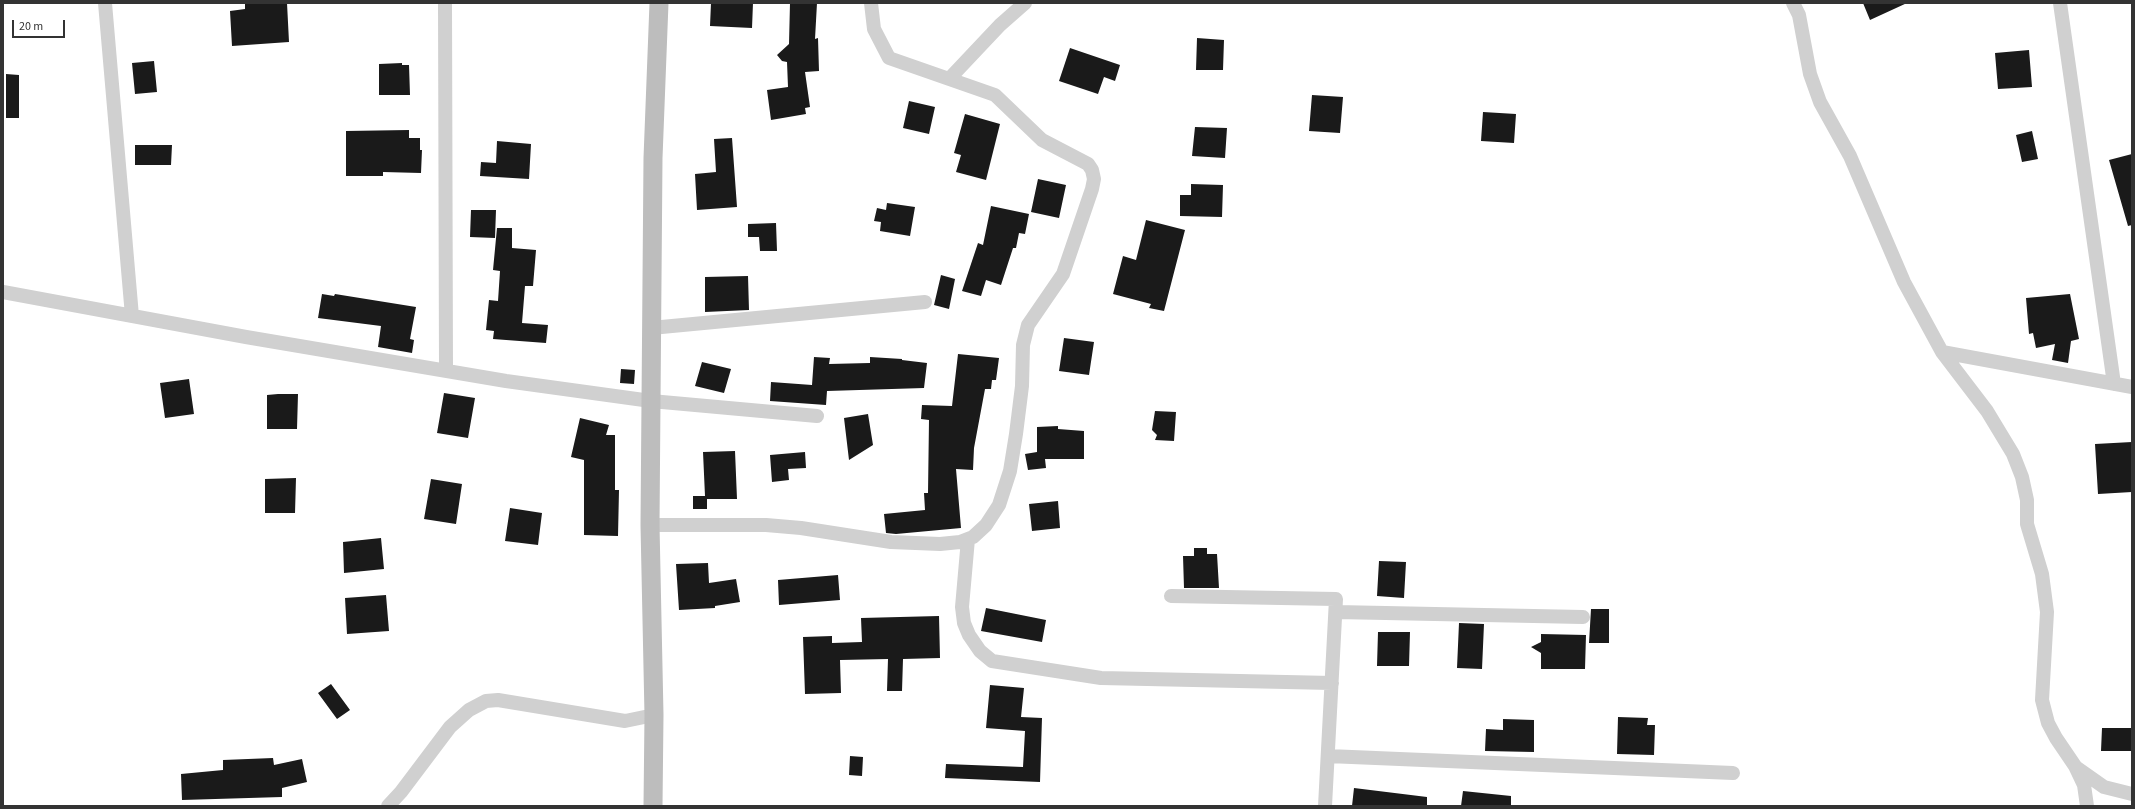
<!DOCTYPE html>
<style>
body{margin:0}
#map{position:relative;width:2135px;height:809px;overflow:hidden;background:#fff;font-family:"Source Sans 3",sans-serif}
canvas{display:block}
.frame{position:absolute;inset:0;border:4px solid #333;pointer-events:none}
.scale{position:absolute;left:12px;top:20px;width:53px;height:18px;box-sizing:border-box;border:2px solid #333;border-top:0;padding-left:5px;font-size:12px;line-height:14px;white-space:nowrap;color:#333;-webkit-text-stroke:3px #fff;paint-order:stroke}
</style>
<div id="map">
<canvas width="2135" height="809"></canvas>
<div class="frame"></div>
<div class="scale">20 m</div>
</div>
<script>
const ctx = document.querySelector('canvas').getContext('2d');
ctx.lineJoin = 'round';
function paint(path, color) { ctx.fillStyle = color; ctx.fill(path, 'evenodd'); }
const toPath = rows => new Path2D(rows.map(r => 'M' + r).join(''));
function stroke(path, color, width, dash) { ctx.strokeStyle = color; ctx.lineWidth = width; ctx.lineCap = dash ? 'butt' : 'round'; ctx.setLineDash(dash || []); ctx.stroke(path); }
const building = toPath([
 [245,3,287,3,289,42,232,46,230,11,245,9],
 [711,3,753,3,752,28,710,26],
 [790,3,817,3,815,39,818,38,819,71,805,72,810,107,805,108,806,114,771,120,767,90,788,87,787,62,782,61,777,55,789,44],
 [1863,3,1907,3,1870,20],
 [1197,38,1224,40,1223,70,1196,70],
 [1070,48,1120,65,1115,81,1104,77,1098,94,1059,81],
 [2029,50,2032,87,1998,89,1995,53],
 [154,61,157,92,135,94,132,63],
 [402,63,402,65,409,65,410,95,379,95,379,64],
 [6,74,19,75,19,118,6,118],
 [1312,95,1343,97,1340,133,1309,131],
 [909,101,935,107,929,134,903,128],
 [1483,112,1516,114,1514,143,1481,141],
 [965,114,1000,124,986,180,956,172,961,155,954,153],
 [1195,127,1227,128,1225,158,1192,156],
 [409,130,409,138,420,138,420,150,422,150,421,173,383,172,383,176,346,176,346,131],
 [2032,131,2038,159,2022,162,2016,135],
 [732,138,737,207,697,210,695,174,716,172,714,139],
 [497,141,531,144,529,179,480,176,481,162,496,163],
 [135,145,172,145,171,165,135,165],
 [2132,154,2132,225,2128,226,2109,160],
 [1038,179,1066,185,1059,218,1031,212],
 [1191,184,1223,185,1222,217,1180,216,1180,195,1191,195],
 [887,203,915,207,910,236,880,231,881,222,874,221,877,208,886,210],
 [991,206,1029,214,1025,234,1019,233,1016,248,1013,248,1001,285,986,280,981,296,962,291,978,243,983,245],
 [471,210,496,210,495,238,470,237],
 [1146,220,1185,230,1164,311,1149,308,1151,304,1113,294,1123,256,1136,260],
 [776,223,777,251,760,251,759,237,748,237,748,224],
 [497,228,512,228,512,248,536,250,533,286,525,286,522,323,548,325,546,343,493,339,494,331,486,330,489,300,498,301,500,271,493,270],
 [941,275,955,279,949,309,934,305],
 [748,276,749,310,705,312,705,277],
 [322,294,334,296,335,294,416,307,410,339,414,340,412,353,378,347,381,326,318,318],
 [2070,294,2079,339,2071,341,2068,363,2052,360,2055,344,2036,348,2033,333,2029,334,2026,298],
 [1064,338,1094,342,1089,375,1059,371],
 [958,354,999,358,996,380,992,380,991,389,985,389,974,448,973,470,956,469,961,528,896,534,886,533,884,514,925,510,924,493,928,493,929,420,921,419,922,405,952,406],
 [814,357,830,358,829,364,870,363,870,357,902,359,902,360,927,363,924,388,827,391,826,405,770,401,771,382,812,385],
 [702,362,731,369,724,393,695,386],
 [621,369,635,370,634,384,620,383],
 [189,379,194,414,165,418,160,383],
 [444,393,475,398,468,438,437,433],
 [278,394,298,394,297,429,267,429,267,395],
 [1155,411,1176,412,1174,441,1155,440,1157,435,1152,430],
 [868,414,873,445,849,460,844,418],
 [580,418,609,425,606,435,615,435,615,490,619,490,618,536,584,535,584,460,571,457],
 [1058,426,1058,429,1084,431,1084,459,1045,459,1046,468,1028,470,1025,454,1037,452,1037,427],
 [2132,442,2132,492,2098,494,2095,444],
 [735,451,737,499,707,499,707,509,693,509,693,496,705,496,703,452],
 [805,452,806,468,788,469,789,480,772,482,770,455],
 [296,478,295,513,265,513,265,479],
 [431,479,462,484,456,524,424,519],
 [1058,501,1060,528,1032,531,1029,504],
 [510,508,542,513,538,545,505,541],
 [381,538,384,569,344,573,343,542],
 [1194,548,1207,548,1207,554,1217,554,1219,588,1184,588,1183,556,1194,556],
 [1379,561,1406,562,1404,598,1377,596],
 [708,563,709,583,736,579,740,602,715,606,715,608,679,610,676,564],
 [838,575,840,600,779,605,778,580],
 [386,595,389,631,347,634,345,598],
 [986,608,1046,620,1042,642,981,631],
 [1591,609,1609,609,1609,643,1589,643],
 [939,616,940,658,903,659,902,691,887,691,888,659,840,660,841,693,805,694,803,637,832,636,832,643,862,642,861,618],
 [1459,623,1484,624,1482,669,1457,668],
 [1378,632,1410,632,1409,666,1377,666],
 [1541,634,1586,635,1585,669,1541,669,1541,653,1531,647,1541,642],
 [331,684,350,710,337,719,318,693],
 [990,685,1024,688,1021,717,1042,718,1040,782,945,778,946,764,1023,767,1025,731,986,728],
 [1618,717,1648,718,1647,725,1655,725,1654,755,1617,754],
 [1503,719,1534,720,1534,752,1485,751,1486,729,1503,730],
 [2102,728,2132,728,2132,751,2101,751],
 [850,756,863,757,862,776,849,775],
 [273,758,274,765,302,759,307,782,282,788,282,797,182,800,181,774,223,770,223,760],
 [1354,788,1427,797,1427,806,1352,806],
 [1463,791,1511,796,1511,806,1461,806]
]);
const street = toPath([
 [105,3,132,316],
 [445,3,446,371],
 [1793,3,1799,15,1810,74,1820,102,1850,156,1904,282,1942,352,1987,411,2013,454,2022,477,2027,500,2027,524,2042,574,2047,612,2042,700,2048,723,2056,738,2075,766,2084,785,2087,806],
 [2060,3,2114,384],
 [950,78,1000,25,1025,3],
 [3,292,246,337,506,381,651,401,817,416],
 [651,328,925,302],
 [1942,352,2132,387],
 [650,525,766,525,801,528,891,542,940,544,960,542,973,537,986,525,999,505,1010,471,1016,434,1022,386,1023,345,1028,325,1063,274,1092,189,1094,179,1092,170,1088,164,1042,140,995,95,889,58,874,29,871,3],
 [968,539,962,607,964,623,969,635,980,651,992,661,1101,678,1332,683],
 [1171,596,1336,599,1325,806],
 [1336,612,1583,617],
 [1328,756,1733,773],
 [2077,768,2104,787,2132,794],
 [388,806,401,792,450,727,469,710,486,701,498,700,625,721,654,715]
]);
const secondary = toPath([
 [653,806,654,715,650,525,651,401,653,158,659,3]
]);
paint(building, '#1a1a1a');
stroke(street, '#d0d0d0', 14);
stroke(secondary, '#bdbdbd', 19);
</script>
